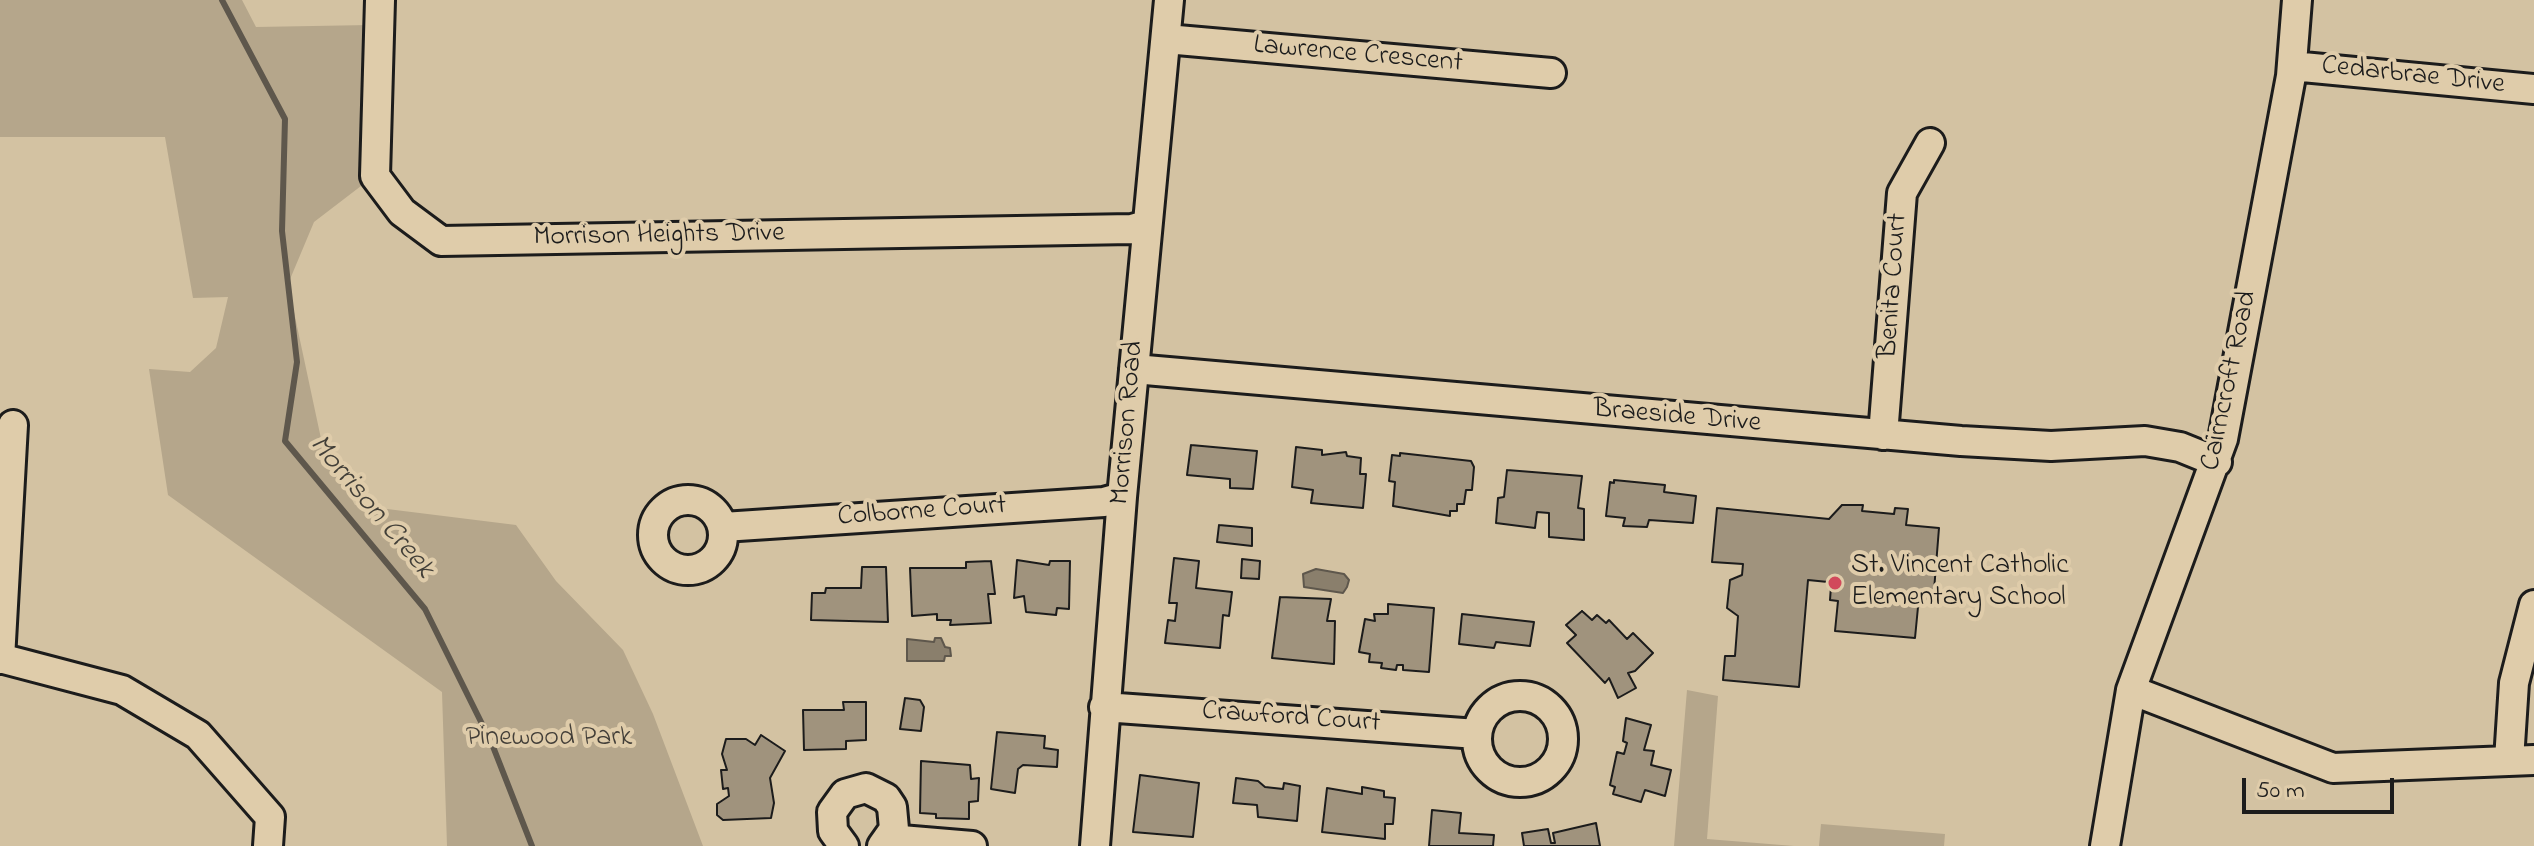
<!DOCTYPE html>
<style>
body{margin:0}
#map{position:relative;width:2534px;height:846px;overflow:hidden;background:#d3c2a2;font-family:"Indie Flower",sans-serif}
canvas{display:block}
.scale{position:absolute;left:2242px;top:778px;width:152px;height:36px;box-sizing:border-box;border:4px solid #1c1c1c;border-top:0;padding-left:10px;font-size:24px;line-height:28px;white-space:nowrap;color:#1c1c1c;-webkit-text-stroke:6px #dfccaa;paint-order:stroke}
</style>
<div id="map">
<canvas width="2534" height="846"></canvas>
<div class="scale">50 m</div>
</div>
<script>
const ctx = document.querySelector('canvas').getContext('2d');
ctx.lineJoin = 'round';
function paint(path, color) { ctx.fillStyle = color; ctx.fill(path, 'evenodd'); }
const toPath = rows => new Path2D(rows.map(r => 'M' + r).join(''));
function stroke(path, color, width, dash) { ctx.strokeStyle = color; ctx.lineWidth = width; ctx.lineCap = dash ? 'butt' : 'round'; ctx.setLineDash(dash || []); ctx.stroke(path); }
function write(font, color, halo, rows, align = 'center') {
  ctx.font = font + ' "Indie Flower",sans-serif'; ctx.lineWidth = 8; ctx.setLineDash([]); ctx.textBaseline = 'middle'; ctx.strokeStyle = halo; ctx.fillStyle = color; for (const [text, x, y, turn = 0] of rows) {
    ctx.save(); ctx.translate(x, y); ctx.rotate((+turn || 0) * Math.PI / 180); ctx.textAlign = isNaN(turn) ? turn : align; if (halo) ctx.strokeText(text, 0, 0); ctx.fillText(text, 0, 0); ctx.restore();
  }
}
const green = toPath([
 [0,0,242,0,256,27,370,25,361,186,314,222,288,284,323,448,355,505,516,525,556,581,623,650,653,714,703,846,447,846,442,692,168,495,149,369,190,372,216,348,228,297,193,298,165,137,0,137],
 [1687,690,1718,696,1707,839,1794,846,1674,846],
 [1821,824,1945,834,1944,846,1819,846]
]);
const water = toPath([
 [1316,569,1344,574,1349,580,1347,587,1343,593,1304,587,1303,574,1316,569],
 [935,638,941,638,945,647,950,648,951,656,945,656,944,661,907,661,907,639,934,642,935,638]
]);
const stream = toPath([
 [222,0,285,119,282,231,297,362,285,441,425,609,492,744,532,846]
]);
const building = toPath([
 [1191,445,1257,451,1253,489,1230,488,1230,479,1187,475,1191,445],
 [1296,447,1322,450,1322,455,1346,452,1347,456,1361,458,1360,474,1366,474,1363,508,1311,503,1313,490,1292,487,1296,447],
 [1400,453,1471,461,1474,467,1472,490,1466,490,1464,504,1457,504,1457,511,1450,511,1450,516,1393,506,1395,482,1389,481,1392,455,1400,456,1400,453],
 [1507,470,1582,476,1578,508,1584,509,1584,540,1549,537,1549,513,1537,512,1535,528,1496,523,1498,498,1504,497,1507,470],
 [1614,480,1665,485,1664,492,1696,496,1693,523,1649,520,1647,527,1623,526,1625,518,1606,516,1610,482,1614,483,1614,480],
 [1842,505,1863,505,1862,511,1894,514,1895,508,1908,509,1906,525,1939,528,1933,603,1923,602,1918,607,1915,638,1835,631,1838,601,1830,600,1831,586,1828,582,1808,580,1799,687,1723,680,1725,656,1735,656,1738,616,1727,608,1730,580,1742,575,1743,564,1712,562,1717,508,1829,519,1842,505],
 [1219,525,1252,528,1252,546,1217,542,1219,525],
 [1174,558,1199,561,1196,588,1232,592,1229,616,1223,615,1220,648,1165,643,1168,620,1175,621,1177,603,1169,603,1174,558],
 [1242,559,1260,561,1259,579,1241,578,1242,559],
 [1017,560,1049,565,1050,561,1070,561,1069,609,1057,608,1056,615,1026,612,1024,596,1014,598,1017,560],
 [991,561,995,594,988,594,991,623,950,625,951,620,937,620,937,614,912,616,910,568,966,568,966,562,991,561],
 [862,567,886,567,888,622,811,620,812,593,825,593,826,588,861,588,862,567],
 [1280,597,1331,599,1327,621,1335,621,1334,664,1272,658,1280,597],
 [1388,604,1434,608,1429,672,1403,670,1403,665,1397,665,1396,670,1381,668,1382,663,1369,662,1370,654,1359,652,1365,619,1375,621,1374,614,1388,614,1388,604],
 [1582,611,1592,620,1597,615,1606,623,1609,620,1627,639,1633,633,1653,653,1635,671,1628,673,1636,688,1618,698,1609,678,1605,683,1567,643,1576,635,1566,625,1582,611],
 [1462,614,1534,622,1530,646,1496,642,1494,648,1459,644,1462,614],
 [905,698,920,700,924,707,921,731,900,729,905,698],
 [843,702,866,702,866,740,846,741,846,749,804,750,803,710,844,710,843,702],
 [1626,718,1651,725,1644,750,1654,751,1651,765,1671,770,1665,796,1645,790,1641,802,1613,794,1615,787,1610,785,1617,752,1624,754,1627,743,1623,741,1626,718],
 [997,732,1045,736,1044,748,1058,750,1057,767,1023,765,1018,769,1015,793,991,789,997,732],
 [761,735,785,751,770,778,774,803,771,818,723,820,717,815,717,804,729,796,728,788,723,789,721,770,727,770,722,754,726,739,746,739,755,745,761,735],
 [921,761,970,765,971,779,979,778,978,801,969,802,969,819,936,818,936,814,920,813,921,761],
 [1140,775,1199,783,1193,837,1133,832,1140,775],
 [1236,778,1258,781,1265,787,1283,789,1284,783,1300,786,1297,821,1258,817,1257,805,1233,803,1236,778],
 [1362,787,1384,791,1384,797,1395,798,1393,824,1385,824,1385,839,1322,832,1327,788,1362,794,1362,787],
 [1432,810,1461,813,1459,833,1494,835,1493,846,1429,846,1432,810],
 [1596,823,1600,846,1524,846,1522,833,1548,829,1551,843,1555,843,1553,833,1596,823]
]);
const minor = toPath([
 [380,0,375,176,402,212,441,241,1132,229,1146,225],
 [1166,39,1551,73],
 [2292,66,2534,89],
 [1134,369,1961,441,2051,446,2145,441,2180,447,2217,462],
 [1883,435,1902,193,1930,143],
 '653 535a35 35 0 1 1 70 0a35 35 0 1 1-70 0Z',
 [723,527,1104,502,1122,497],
 [0,658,122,690,198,735,270,817,268,846],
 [0,659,13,425],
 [2131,690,2333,768,2534,760],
 '1477 739a43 43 0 1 1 86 0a43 43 0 1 1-86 0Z',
 [1104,707,1477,734],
 [2509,760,2514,683,2534,605],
 [889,839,972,846],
 [844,846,833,831,832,812,845,794,866,788,886,798,892,807,894,829,882,846],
 [1095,846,1122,497,1169,0],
 [2105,846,2131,690,2223,439,2291,76,2297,0]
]);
const markers = [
 [1835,583,8,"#d1495b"]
];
const streetNames = [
 ["Lawrence Crescent",1358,56,5],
 ["Cedarbrae Drive",2413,77,6],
 ["Morrison Heights Drive",659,237,-1],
 ["Benita Court",1895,286,-86],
 ["Cairncroft Road",2231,381,-78],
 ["Braeside Drive",1677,418,5],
 ["Morrison Road",1129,423,-85],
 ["Colborne Court",922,513,-4],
 ["Crawford Court",1291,719,4]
];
const poiNames = [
 ["St. Vincent Catholic",1851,567],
 ["Elementary School",1851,599]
];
const parkNames = [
 ["Pinewood Park",549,739]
];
const waterNames = [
 ["Morrison Creek",370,508,50]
];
paint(green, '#b5a68b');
paint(water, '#8a7f6c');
stroke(water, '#5e574c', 2);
stroke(stream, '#5e574c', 6);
paint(building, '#a0937d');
stroke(building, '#1c1c1c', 2);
stroke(minor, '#1c1c1c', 34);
stroke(minor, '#dfccaa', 28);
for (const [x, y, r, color] of markers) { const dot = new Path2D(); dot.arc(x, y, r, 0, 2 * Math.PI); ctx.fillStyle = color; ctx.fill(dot); stroke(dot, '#dfccaa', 3); }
write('28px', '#1c1c1c', '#dfccaa', streetNames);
write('28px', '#1c1c1c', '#dfccaa', poiNames, 'left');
write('28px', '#423e38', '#dfccaa', parkNames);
write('italic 30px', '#423f38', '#dfccaa', waterNames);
</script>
